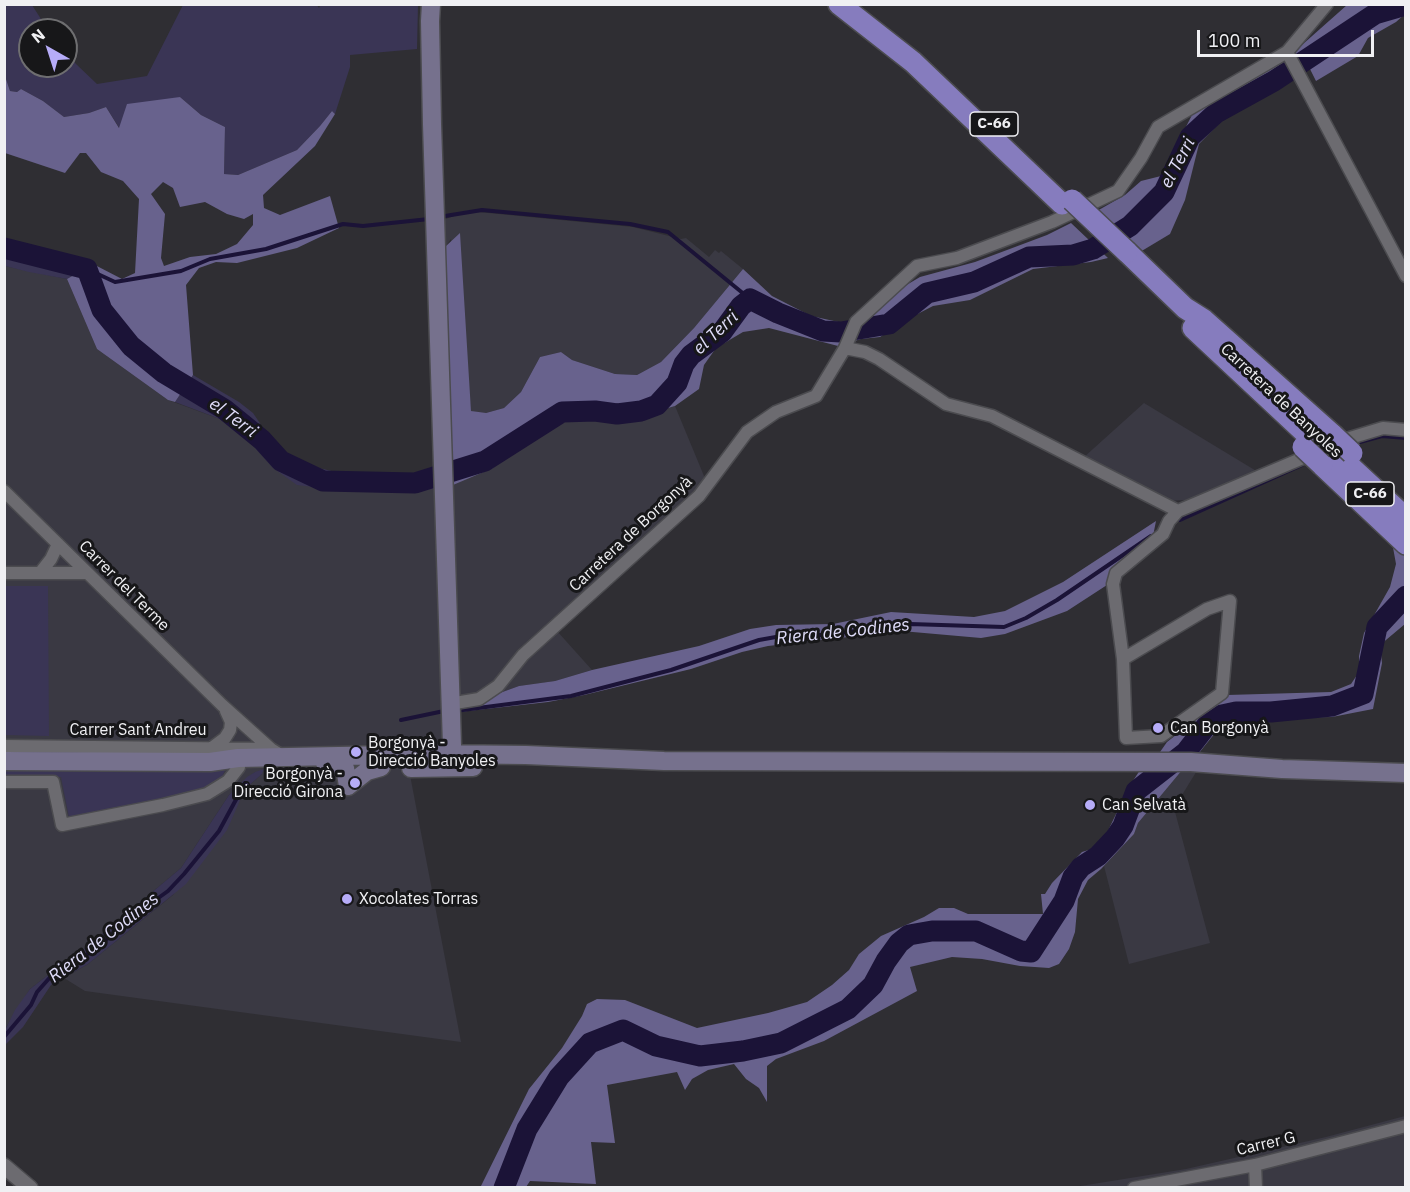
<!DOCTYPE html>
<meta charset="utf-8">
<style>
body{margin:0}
#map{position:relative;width:1410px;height:1192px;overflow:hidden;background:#2f2e33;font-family:"IBM Plex Sans",sans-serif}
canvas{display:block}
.frame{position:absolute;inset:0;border:6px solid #f0f0f3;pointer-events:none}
.north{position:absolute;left:18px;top:18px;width:60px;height:60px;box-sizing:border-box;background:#171719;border:2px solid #6e6e70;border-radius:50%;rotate:321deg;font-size:16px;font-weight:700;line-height:24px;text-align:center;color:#f0f0f3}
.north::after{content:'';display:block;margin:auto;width:21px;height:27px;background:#b6acf8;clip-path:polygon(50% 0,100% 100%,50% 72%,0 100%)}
.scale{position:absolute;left:1197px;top:30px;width:177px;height:27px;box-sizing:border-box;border:3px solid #f0f0f3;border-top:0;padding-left:8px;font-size:18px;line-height:21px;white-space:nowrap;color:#f0f0f3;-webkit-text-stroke:4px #171719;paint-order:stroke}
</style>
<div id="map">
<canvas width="1410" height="1192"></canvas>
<div class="frame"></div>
<div class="north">N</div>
<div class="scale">100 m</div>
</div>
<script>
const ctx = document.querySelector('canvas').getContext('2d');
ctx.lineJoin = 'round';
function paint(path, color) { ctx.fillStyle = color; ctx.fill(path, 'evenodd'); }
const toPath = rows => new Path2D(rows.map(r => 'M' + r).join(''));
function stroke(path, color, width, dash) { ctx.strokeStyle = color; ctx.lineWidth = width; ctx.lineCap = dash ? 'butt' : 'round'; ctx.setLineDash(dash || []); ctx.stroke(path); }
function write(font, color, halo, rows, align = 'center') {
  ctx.font = font + ' "IBM Plex Sans",sans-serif'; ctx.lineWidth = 6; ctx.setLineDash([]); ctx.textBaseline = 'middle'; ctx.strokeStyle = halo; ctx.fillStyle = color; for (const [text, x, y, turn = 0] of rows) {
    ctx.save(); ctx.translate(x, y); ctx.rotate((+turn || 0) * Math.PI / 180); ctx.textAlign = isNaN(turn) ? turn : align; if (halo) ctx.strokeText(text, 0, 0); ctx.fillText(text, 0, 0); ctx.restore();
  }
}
const built = toPath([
 [468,211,633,227,681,239,686,238,709,257,715,250,719,253,721,251,743,269,694,328,661,362,637,375,615,374,572,360,561,352,540,357,521,392,504,408,486,413,475,413,471,411,451,239,446,246,441,248,440,221],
 [5,266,67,279,97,349,168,400,220,419,248,440,273,468,439,489,493,468,533,433,565,418,572,416,617,423,675,406,709,488,557,631,592,670,555,681,519,686,475,702,449,706,451,764,410,775,461,1042,85,991,64,978,88,964,173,895,245,789,262,774,255,772,229,795,181,868,66,964,48,975,30,989,5,1029],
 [1144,403,1258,472,1188,500,1164,501,1083,458],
 [1183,769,1198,769,1174,808,1210,943,1129,964,1104,866,1134,834,1138,823],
 [1405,1116,1405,1187,1068,1188,1186,1169,1326,1137]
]);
const green = toPath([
 [316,4,319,8,321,4,418,5,417,49,350,55,350,67,335,114,332,111,320,126,297,150,238,175,224,174,225,127,201,115,180,97,120,129,106,107,89,113,64,117,43,101,21,89,17,92,10,91,5,76,4,5,32,5,48,30,30,30,30,66,66,66,66,52,76,64,97,84,147,76,183,5],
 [5,244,70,255,93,264,67,279,29,272,5,266],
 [193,375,239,402,253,413,270,438,291,456,319,468,344,474,436,473,436,489,354,492,297,485,273,468,248,440,220,419,175,402],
 [5,586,48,586,49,736,5,735],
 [264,769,262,774,245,789,227,830,186,884,88,964,51,985,23,1027,5,1045,5,1030,15,1010,30,989,48,975,66,964,181,868,229,795,247,777,255,772],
 [5,770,225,770,222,777,211,785,187,794,69,817,61,777,5,777]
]);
const forest = toPath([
 [1347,5,1405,5,1405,14,1396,22,1368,38,1358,56,1316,81,1309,67,1236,106,1199,144,1185,200,1170,234,1140,252,1097,211,1125,195,1141,181,1161,176,1193,113,1285,60],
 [5,76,10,91,17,92,21,89,43,101,64,117,89,113,106,107,119,128,127,104,180,97,201,115,225,127,224,174,238,175,297,150,320,126,332,111,335,114,315,146,263,195,264,208,280,215,330,196,339,228,297,248,237,263,216,262,199,268,186,285,193,375,175,402,168,400,97,349,67,279,93,264,122,279,135,273,139,199,123,181,101,172,86,153,80,153,65,173,5,153],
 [163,182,173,188,180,207,205,202,227,214,244,219,253,214,253,225,237,244,216,254,190,257,164,266,161,258,165,214,151,194],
 [1071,223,1108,258,1091,262,1033,269,970,300,933,306,900,323,880,337,861,339,838,346,769,328,743,332,716,348,704,365,699,389,675,406,617,423,572,416,565,418,533,433,493,468,453,485,441,248,446,246,460,233,471,411,486,413,504,408,521,392,540,357,561,352,572,360,615,374,637,375,661,362,694,328,743,269,772,296,811,316,843,323,859,324,898,290,920,277,975,262,1047,235],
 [1156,521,1152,541,1113,571,1107,585,1067,611,1005,634,981,638,890,630,857,636,768,646,742,652,691,669,584,695,548,702,459,712,458,704,475,702,519,686,555,681,592,670,699,646,750,629,776,625,833,624,891,612,974,617,1005,611,1063,582],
 [1392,542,1405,555,1405,624,1380,645,1382,663,1373,709,1332,717,1281,718,1236,723,1215,733,1199,753,1160,752,1167,742,1227,695,1331,692,1351,684,1359,672,1359,656,1364,633,1390,587,1396,564],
 [1183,769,1138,823,1134,834,1101,869,1088,880,1078,899,1075,932,1069,949,1059,964,1049,968,1020,966,982,959,952,957,910,967,917,991,824,1041,776,1059,767,1066,767,1102,759,1088,746,1079,734,1064,708,1070,692,1079,685,1090,677,1072,607,1085,615,1143,591,1142,596,1184,530,1181,526,1187,480,1188,529,1089,562,1048,582,1016,587,1004,597,999,625,1000,697,1028,768,1013,807,1002,832,985,849,970,859,954,881,936,924,917,939,908,954,908,968,914,1043,914,1041,894,1045,894,1052,883,1082,852,1095,848,1104,839,1129,787,1140,770]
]);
const stream = toPath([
 [1349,24,1356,27],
 [439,217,482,210,630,224,668,232,750,299],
 [87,269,115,282,181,271,210,259,266,249,343,224,363,226,429,219],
 [1360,442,1382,436,1406,438],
 [1180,520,1302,465],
 [455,711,571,696,671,670,759,640,787,635,823,635,856,631,873,626,910,624,1004,627,1026,618,1057,600,1151,536],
 [401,720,444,711],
 [4,1037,31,1005,37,992,53,974,70,967,101,944,132,917,168,891,184,874,219,831,245,783]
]);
const river = toPath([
 [4,248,87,269,102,310,131,346,164,373,224,409,262,440,281,461,323,481,415,483,485,461,562,412,595,411,617,414,641,411,657,405,677,383,684,364,691,355,722,332,741,306,750,299,778,313,823,331,841,332,889,324,927,293,974,282,1029,257,1073,255,1093,249,1130,226,1164,192,1190,137,1216,113,1274,81,1375,14,1406,5],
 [504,1188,527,1129,559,1077,590,1043,623,1030,656,1046,700,1056,743,1051,781,1043,848,1009,873,985,886,961,899,943,909,935,932,931,976,931,1021,951,1031,952,1064,901,1073,877,1081,867,1098,856,1115,838,1123,826,1136,791,1186,752,1207,725,1222,715,1236,712,1271,712,1332,706,1363,694,1377,627,1406,596]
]);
const minor = toPath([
 [1287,52,1406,276],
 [845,348,865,352,879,359,946,404,992,416,1178,511],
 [4,491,222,705,271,749,284,757],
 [4,573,87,573],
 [40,573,51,559,58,544],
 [1123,659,1207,609,1230,601,1222,693,1161,736,1126,738,1123,659,1113,584,1116,573,1163,534,1169,521,1178,511,1350,438,1383,428,1406,430],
 [449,704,479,699,498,686,523,655,699,496,747,432,776,412,816,396,845,348,856,322,917,266,957,258,1052,222,1118,191,1141,158,1158,127,1287,52,1327,4],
 [4,746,271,749],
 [213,747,225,738,230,730,231,722,226,711],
 [4,782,53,782,62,825,163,805,207,794,228,781,239,767],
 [1255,1165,1256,1188],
 [1134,1188,1255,1165,1406,1126]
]);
const tertiary = toPath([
 [4,1166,30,1188]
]);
const secondary = toPath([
 [431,4,430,21,432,124,452,745,449,749,450,755],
 [4,761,210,762,238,758,439,754,526,755,664,761,1191,762,1282,769,1406,773],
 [325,763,339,764,345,768,348,786],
 [411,768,473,767],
 [348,786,367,771,381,767]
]);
const trunk = toPath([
 [839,4,913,62,1062,204],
 [1127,252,1185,308,1204,320,1333,435],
 [1193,328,1315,442],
 [1340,457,1406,518],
 [1322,465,1406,544]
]);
const trunkBridge = toPath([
 [1072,200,1127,252],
 [1333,435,1352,453],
 [1303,447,1322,465]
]);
const markers = [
 [1158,728,6,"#b6acf8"],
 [356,752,6,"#b6acf8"],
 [355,783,6,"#b6acf8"],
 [1090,805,6,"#b6acf8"],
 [347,899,6,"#b6acf8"]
];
const shields = [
 [994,124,48],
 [1370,494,48]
];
const shieldNames = [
 ["C-66",994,124],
 ["C-66",1370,494]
];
const streetNames = [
 ["Carretera de Banyoles",1281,401,43],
 ["Carretera de Borgonyà",631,534,-43],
 ["Carrer del Terme",124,586,45],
 ["Carrer Sant Andreu",138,730],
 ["Carrer G",1266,1144,-13]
];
const poiNames = [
 ["Can Borgonyà",1170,728],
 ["Borgonyà -",368,743],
 ["Direcció Banyoles",368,761],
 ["Borgonyà -",343,774,"right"],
 ["Direcció Girona",343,792,"right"],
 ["Can Selvatà",1102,805],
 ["Xocolates Torras",359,899]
];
const waterNames = [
 ["el Terri",1178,163,-62],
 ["el Terri",716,333,-43],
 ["el Terri",233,418,36],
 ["Riera de Codines",843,632,-6],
 ["Riera de Codines",104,938,-38]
];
paint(built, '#3a3943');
paint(green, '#3a3555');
paint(forest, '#68628d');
stroke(stream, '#1b1337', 4);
stroke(river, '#1b1337', 21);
stroke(minor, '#4b4b4f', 15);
stroke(tertiary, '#4b4b4f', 18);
stroke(secondary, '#4b4b4f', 21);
stroke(trunk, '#4b4b4f', 24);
stroke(minor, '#6c6b70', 12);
stroke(tertiary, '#6c6b70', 15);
stroke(secondary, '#76718d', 18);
stroke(trunk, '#867cbe', 21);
stroke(trunkBridge, '#4b4b4f', 24, []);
stroke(trunkBridge, '#867cbe', 21);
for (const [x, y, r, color] of markers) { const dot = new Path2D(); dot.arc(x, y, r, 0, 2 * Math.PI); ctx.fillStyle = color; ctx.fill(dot); stroke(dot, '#171719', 2); }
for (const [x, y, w] of shields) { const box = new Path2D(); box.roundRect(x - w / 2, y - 12, w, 24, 4.5); ctx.fillStyle = '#171719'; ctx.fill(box); stroke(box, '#f0f0f3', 1.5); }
write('bold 15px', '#f0f0f3', null, shieldNames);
write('16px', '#f0f0f3', '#171719', streetNames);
write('16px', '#f0f0f3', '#171719', poiNames, 'left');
write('italic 18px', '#e0ddfa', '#171719', waterNames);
</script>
